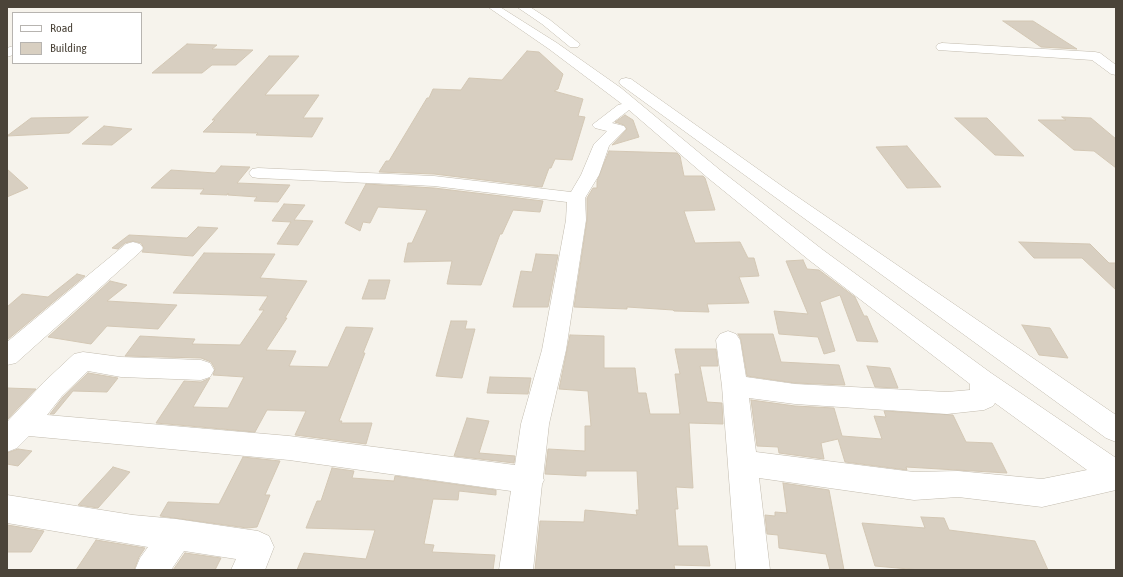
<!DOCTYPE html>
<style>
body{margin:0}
#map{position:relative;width:1123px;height:577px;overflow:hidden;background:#f6f3ec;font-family:"Asap Condensed",sans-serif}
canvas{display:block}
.frame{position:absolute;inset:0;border:8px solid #4b4439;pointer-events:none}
.legend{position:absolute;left:12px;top:12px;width:130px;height:52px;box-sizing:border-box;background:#fff;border:1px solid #b7b4b0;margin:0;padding:5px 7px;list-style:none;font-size:12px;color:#4b4439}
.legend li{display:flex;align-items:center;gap:8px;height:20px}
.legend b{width:20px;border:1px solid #b7b4b0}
</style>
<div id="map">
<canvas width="1123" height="577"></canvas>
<div class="frame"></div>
<ul class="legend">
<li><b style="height:5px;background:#fff"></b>Road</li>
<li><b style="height:11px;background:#d8cfc1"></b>Building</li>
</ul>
</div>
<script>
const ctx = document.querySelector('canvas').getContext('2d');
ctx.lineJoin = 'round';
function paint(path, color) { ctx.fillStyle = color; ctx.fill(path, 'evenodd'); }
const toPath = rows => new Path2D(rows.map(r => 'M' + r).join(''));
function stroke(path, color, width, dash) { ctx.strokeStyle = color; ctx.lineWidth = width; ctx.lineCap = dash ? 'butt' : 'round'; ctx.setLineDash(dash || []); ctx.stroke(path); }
const building = toPath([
 [1003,21,1033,21,1077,49,1041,47,1003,21],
 [187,44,217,45,212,49,253,50,236,65,212,65,202,73,152,73,187,44],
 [527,51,539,52,563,74,558,89,554,91,583,99,578,116,585,117,572,160,555,159,551,168,549,168,542,187,434,174,379,172,386,161,389,161,427,98,429,98,433,89,461,90,469,78,502,80,527,51],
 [269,56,299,56,265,95,319,95,303,118,323,118,312,137,256,135,258,133,203,132,215,120,212,120,269,56],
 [625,115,633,120,639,137,612,145,627,129,624,125,615,122,625,115],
 [88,117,69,133,7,136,31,118,88,117],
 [1062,117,1091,118,1116,139,1116,168,1094,151,1074,150,1038,120,1066,120,1062,117],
 [955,118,987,118,1024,156,995,155,955,118],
 [104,126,132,129,112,145,82,144,104,126],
 [907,146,941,187,907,188,876,147,907,146],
 [609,151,677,153,680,156,684,176,703,176,705,178,715,210,684,211,695,243,740,242,748,258,754,258,759,276,739,277,749,303,707,304,709,312,674,311,673,310,627,307,627,309,574,307,587,220,587,198,593,188,597,188,597,181,609,151],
 [221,166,250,167,237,183,290,185,278,202,254,201,257,197,228,195,228,193,227,195,200,194,204,189,151,188,171,170,215,173,221,166],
 [7,169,28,188,7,197,7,169],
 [366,184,434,188,543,201,540,212,513,210,502,234,500,234,481,285,447,284,452,261,404,262,408,243,412,243,427,210,378,207,370,223,363,222,360,231,345,223,366,184],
 [284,204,305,205,294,220,313,221,298,245,277,244,291,222,272,221,284,204],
 [198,227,218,228,193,256,142,252,144,248,141,243,133,241,125,243,118,249,112,248,129,235,187,238,198,227],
 [1019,242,1090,244,1109,263,1116,263,1116,290,1082,258,1034,258,1019,242],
 [204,253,275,254,260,278,307,281,285,318,287,318,266,350,296,351,289,366,328,367,346,327,373,328,363,353,365,353,339,421,342,421,341,423,372,423,366,444,295,435,306,411,267,410,255,432,156,423,184,381,201,382,210,378,193,407,228,408,244,377,213,375,215,369,211,362,201,358,125,356,140,336,195,339,192,344,240,345,264,310,259,310,268,296,173,293,204,253],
 [536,254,558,255,548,307,513,307,521,271,532,272,536,254],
 [803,260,807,269,819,270,855,297,864,316,867,316,878,342,857,341,840,295,820,302,835,351,824,354,818,337,779,334,774,311,808,314,786,261,803,260],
 [77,274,85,276,7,340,7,307,22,294,48,297,77,274],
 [369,280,390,280,385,299,362,299,369,280],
 [110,281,127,285,107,301,177,305,158,329,107,326,91,344,48,337,110,281],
 [451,321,467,321,465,329,475,329,462,378,436,376,451,321],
 [1022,325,1050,328,1068,358,1039,355,1022,325],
 [738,334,773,334,781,362,839,365,845,385,795,383,747,376,741,340,738,334],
 [570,335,604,336,604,368,635,368,638,393,646,393,650,414,680,414,675,374,680,374,675,349,716,349,718,366,700,366,707,402,722,403,723,424,689,423,693,488,676,487,678,509,675,509,678,546,707,546,710,566,674,565,675,570,535,570,540,521,584,522,585,510,637,515,636,510,639,510,637,471,586,471,586,476,545,474,548,449,585,451,585,426,591,426,588,391,559,389,570,335],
 [867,366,890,368,898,388,875,387,867,366],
 [88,373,118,378,107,392,73,391,54,414,50,414,63,397,88,373],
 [490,377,531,378,528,394,487,393,490,377],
 [7,388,36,389,7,420,7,388],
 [751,400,795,406,834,408,842,436,882,439,874,416,886,417,884,411,953,415,966,442,992,443,1007,473,906,467,907,470,845,462,838,439,821,443,824,459,779,453,778,447,757,446,751,400],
 [467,418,489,421,479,453,515,456,514,463,454,456,467,418],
 [18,449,32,451,18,466,7,464,7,453,18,449],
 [243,457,280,461,265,495,270,495,257,527,247,528,160,516,168,502,219,504,243,457],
 [113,467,130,472,98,508,78,505,113,467],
 [332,468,354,471,352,478,394,481,395,476,496,490,496,495,459,491,458,500,433,499,424,544,434,545,432,552,495,555,493,570,297,570,304,553,366,559,375,530,306,528,317,501,321,501,332,468],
 [783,483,829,490,844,570,830,570,826,554,779,548,778,535,767,534,765,515,775,516,775,512,787,513,783,483],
 [921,517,944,518,949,530,1035,541,1048,570,920,570,875,566,862,523,925,528,921,517],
 [7,525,44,531,31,552,7,552,7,525],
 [96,540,145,548,139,557,134,570,76,570,96,540],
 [185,553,221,558,215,570,173,570,185,553]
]);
const minor = toPath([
 [488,7,500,7,557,43,621,88,720,170,823,250,991,373,1116,458,1116,490,1042,507,958,497,914,500,759,478,770,570,736,570,722,386,716,340,720,334,728,331,736,334,740,340,746,377,795,384,947,392,970,390,970,384,809,260,708,178,629,110,612,123,624,126,626,129,609,146,599,175,585,198,586,220,566,350,549,424,543,478,544,480,542,484,533,570,499,570,511,491,289,460,29,436,17,448,7,452,7,422,44,382,74,354,83,352,121,357,201,360,210,363,214,370,210,377,201,380,121,377,88,371,62,396,47,415,289,436,515,465,521,424,542,350,566,220,567,202,434,186,258,178,252,177,249,173,252,169,258,168,434,176,571,192,581,175,594,144,607,131,595,128,592,125,618,105,622,104,549,49,488,7],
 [749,398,795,404,947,414,984,410,993,406,995,403,1087,470,1042,479,958,471,914,472,756,452,749,398],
 [517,7,530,7,550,20,580,44,578,47,570,47,542,24,517,7],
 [942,43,1095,52,1100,53,1116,65,1116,75,1111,74,1092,60,938,50,936,47,938,44,942,43],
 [13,46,13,55,7,57,7,48,13,46],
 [626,78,631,79,786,189,1116,415,1116,442,1106,438,621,85,619,82,621,79,626,78],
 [133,242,140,244,143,248,140,252,16,363,7,365,7,342,126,244,133,242],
 [7,495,133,515,176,519,258,531,269,536,274,547,265,570,231,570,236,559,184,551,171,570,135,570,140,558,148,547,7,523,7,495]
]);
paint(building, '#d8cfc1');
stroke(building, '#d3c7b4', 1);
stroke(minor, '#c2bbae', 1);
paint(minor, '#fff');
</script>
